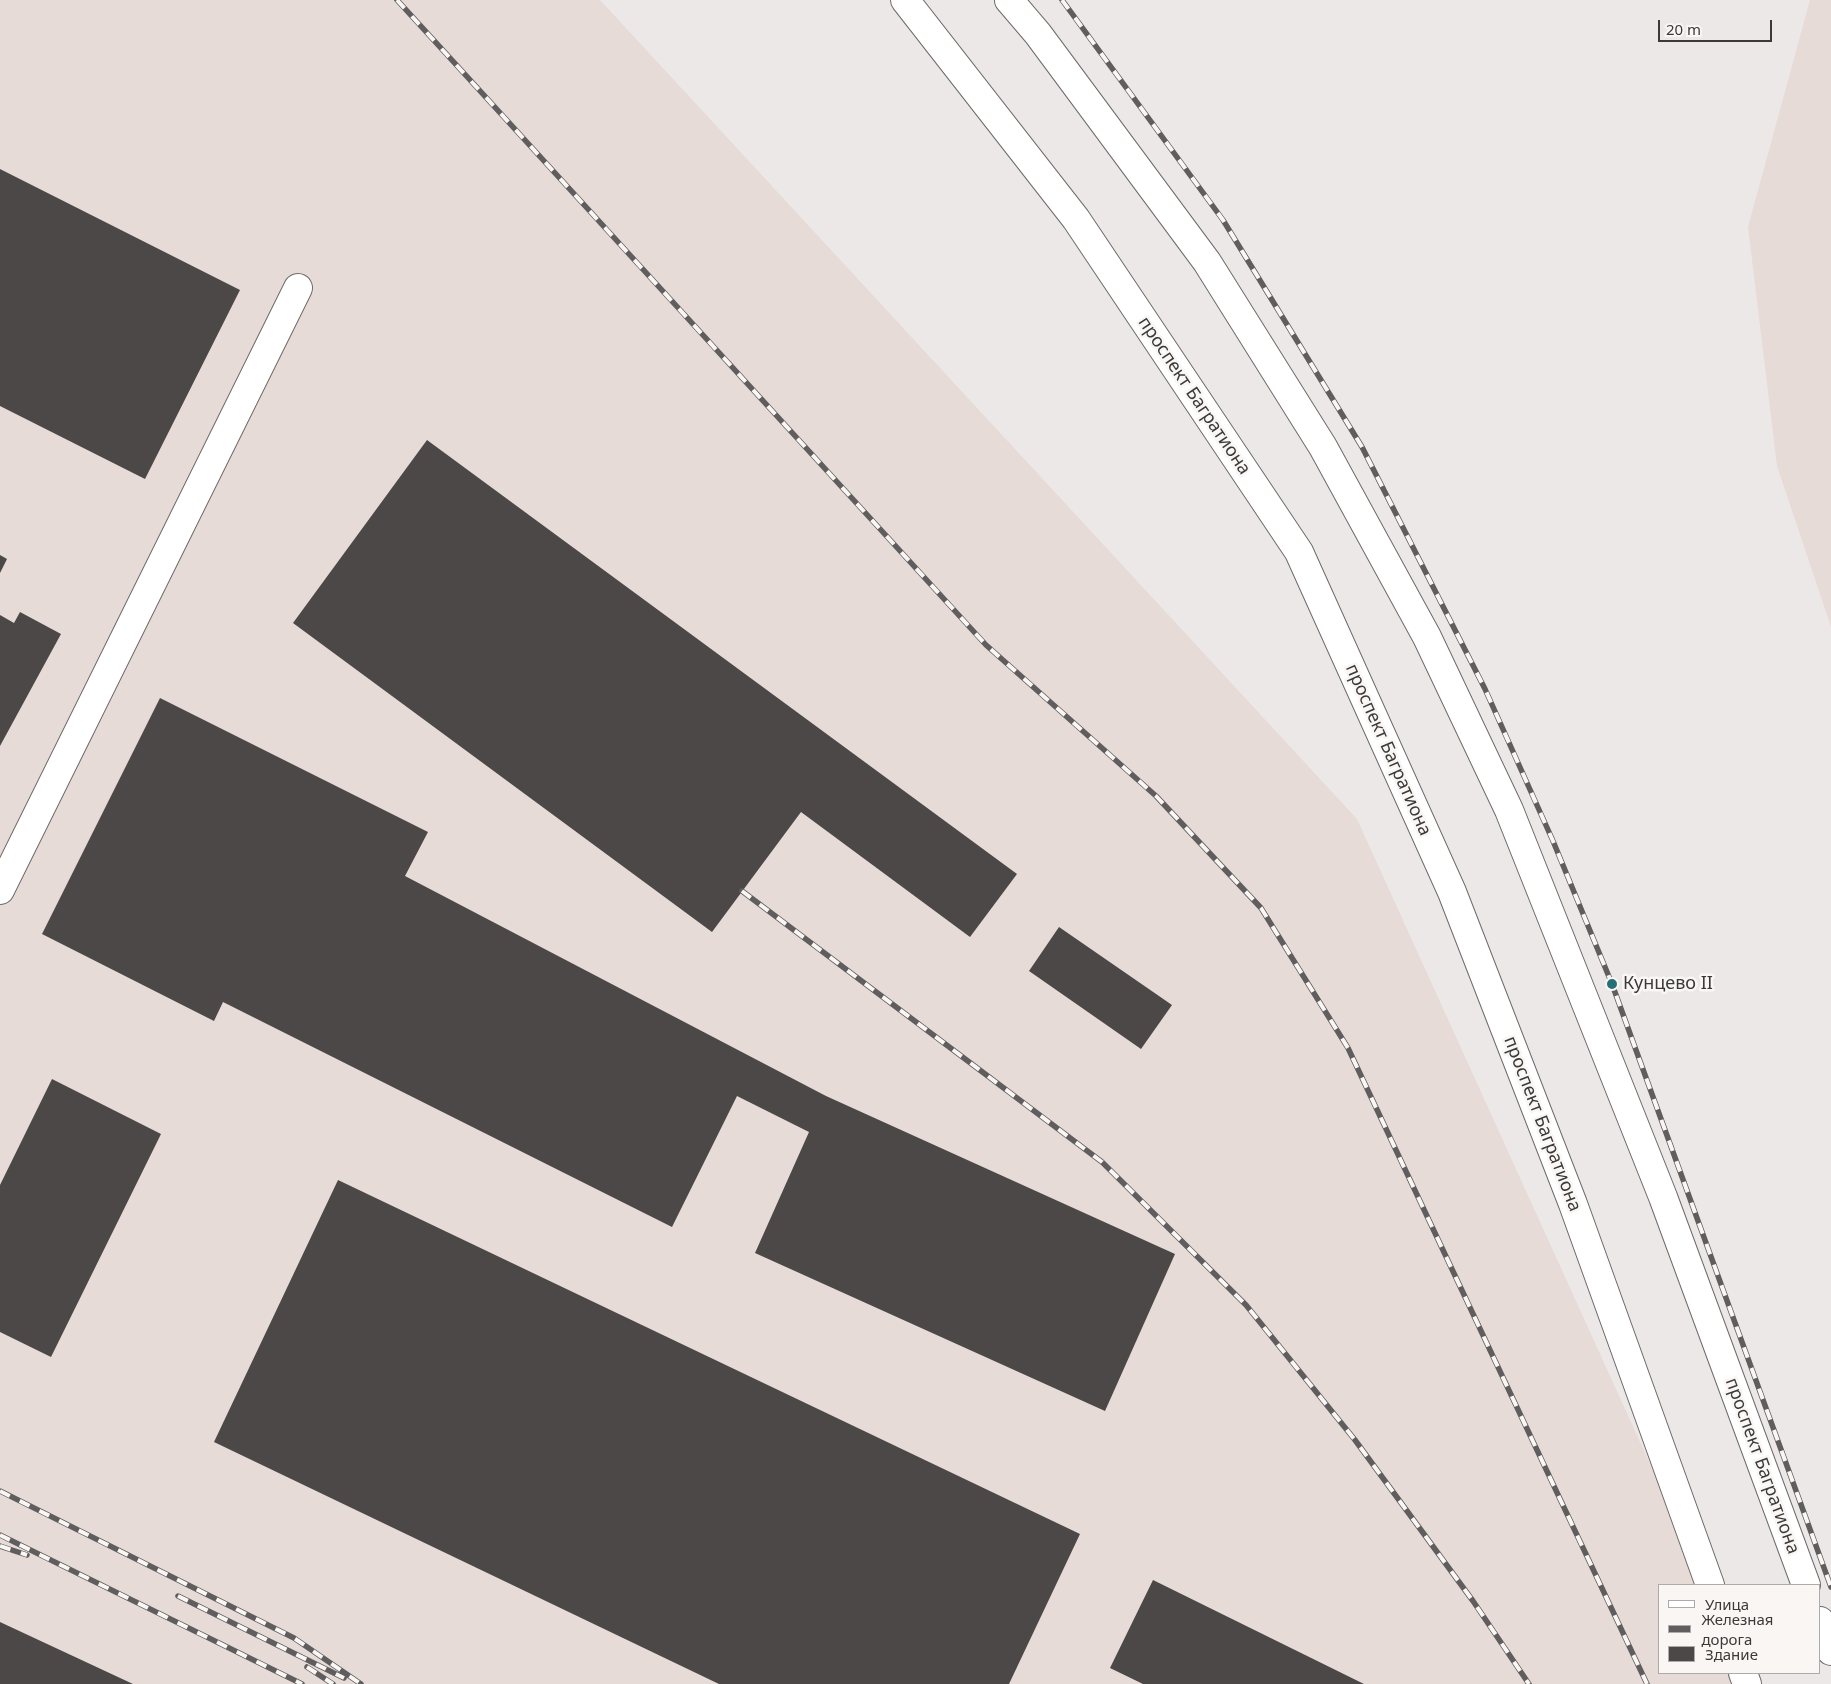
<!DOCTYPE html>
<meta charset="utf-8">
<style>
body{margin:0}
#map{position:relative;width:1831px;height:1684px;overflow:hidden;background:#ece8e7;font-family:"Noto Sans",sans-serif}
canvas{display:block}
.legend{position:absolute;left:1658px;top:1584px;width:162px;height:90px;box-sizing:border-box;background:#f9f6f4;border:1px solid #adabaa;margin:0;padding:6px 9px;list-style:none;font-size:15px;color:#3b3a3a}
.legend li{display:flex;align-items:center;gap:10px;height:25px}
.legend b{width:25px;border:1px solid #adabaa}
.scale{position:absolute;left:1658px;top:20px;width:114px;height:22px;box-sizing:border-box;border:2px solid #3b3a3a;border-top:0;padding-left:6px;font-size:15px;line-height:18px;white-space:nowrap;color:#3b3a3a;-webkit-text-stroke:4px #f9f6f4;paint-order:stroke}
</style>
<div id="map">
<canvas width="1831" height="1684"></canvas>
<ul class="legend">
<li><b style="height:6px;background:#fff"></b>Улица</li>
<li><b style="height:6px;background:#5f5d5d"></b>Железная дорога</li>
<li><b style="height:14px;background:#4b4847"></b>Здание</li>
</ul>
<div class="scale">20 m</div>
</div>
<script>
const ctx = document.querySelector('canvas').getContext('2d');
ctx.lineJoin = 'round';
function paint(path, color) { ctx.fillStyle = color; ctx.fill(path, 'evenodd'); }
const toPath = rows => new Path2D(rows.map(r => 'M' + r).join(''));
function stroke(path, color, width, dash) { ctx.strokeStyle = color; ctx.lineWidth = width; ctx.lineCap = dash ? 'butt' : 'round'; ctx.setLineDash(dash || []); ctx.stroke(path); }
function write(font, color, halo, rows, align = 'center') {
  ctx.font = font + ' "Noto Sans",sans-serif'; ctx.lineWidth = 5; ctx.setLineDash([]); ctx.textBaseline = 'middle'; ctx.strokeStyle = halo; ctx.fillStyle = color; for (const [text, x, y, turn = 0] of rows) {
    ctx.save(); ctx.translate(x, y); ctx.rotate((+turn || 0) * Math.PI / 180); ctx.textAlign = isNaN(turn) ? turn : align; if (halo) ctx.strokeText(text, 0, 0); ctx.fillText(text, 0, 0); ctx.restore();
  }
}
const built = toPath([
 [0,0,600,0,1357,819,1705,1585,1660,1585,1660,1673,1744,1673,1750,1684,0,1684],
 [1810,0,1831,0,1831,627,1777,466,1748,227]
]);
const building = toPath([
 [0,169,240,290,145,479,0,406],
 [427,440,1017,874,970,937,801,812,712,932,293,623],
 [0,555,7,559,0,573],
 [20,612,61,634,0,746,0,615,14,623],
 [160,698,428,832,405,876,826,1096,1175,1254,1105,1411,755,1253,809,1132,737,1096,672,1227,223,1002,214,1021,42,934],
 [1059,927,1172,1005,1141,1049,1029,971],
 [52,1079,161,1134,51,1357,0,1332,0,1185],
 [338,1180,1080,1534,1009,1684,719,1684,214,1442],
 [1153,1580,1364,1684,1143,1684,1110,1668],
 [0,1622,133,1684,0,1684]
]);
const minor = toPath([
 [0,890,298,288]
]);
const major = toPath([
 [905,0,1076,219,1299,552,1452,892,1573,1204,1710,1585],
 [1009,0,1038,34,1207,262,1323,447,1427,637,1509,810,1663,1197,1806,1585],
 [1820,1621,1831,1651],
 [1743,1673,1747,1684]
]);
const rail = toPath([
 [397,0,986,645,1156,796,1261,908,1348,1048,1647,1684],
 [1062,0,1223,220,1362,447,1485,689,1553,841,1612,984,1831,1587],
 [742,891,1102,1162,1246,1305,1355,1440,1473,1601,1529,1684],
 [0,1491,294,1638,361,1684],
 [0,1535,302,1684],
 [0,1546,27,1555],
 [178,1596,344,1678],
 [307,1667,333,1684]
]);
const markers = [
 [1612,984,6,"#256f78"]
];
const streetNames = [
 ["проспект Багратиона",1194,396,56],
 ["проспект Багратиона",1388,750,66],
 ["проспект Багратиона",1542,1124,69],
 ["проспект Багратиона",1762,1466,70]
];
const poiNames = [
 ["Кунцево II",1623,984]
];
paint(built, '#e6dbd7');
paint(building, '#4b4847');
stroke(minor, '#6e6a69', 30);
stroke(major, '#6e6a69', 30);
stroke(minor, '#fff', 28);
stroke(major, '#fff', 28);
stroke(rail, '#5f5d5d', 5.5);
stroke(rail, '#f9f6f4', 4, [11]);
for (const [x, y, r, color] of markers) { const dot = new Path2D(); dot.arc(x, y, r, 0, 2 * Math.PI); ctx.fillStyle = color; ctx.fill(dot); stroke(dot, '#f9f6f4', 2); }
write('18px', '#3b3a3a', '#f9f6f4', streetNames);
write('18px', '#3b3a3a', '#f9f6f4', poiNames, 'left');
</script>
